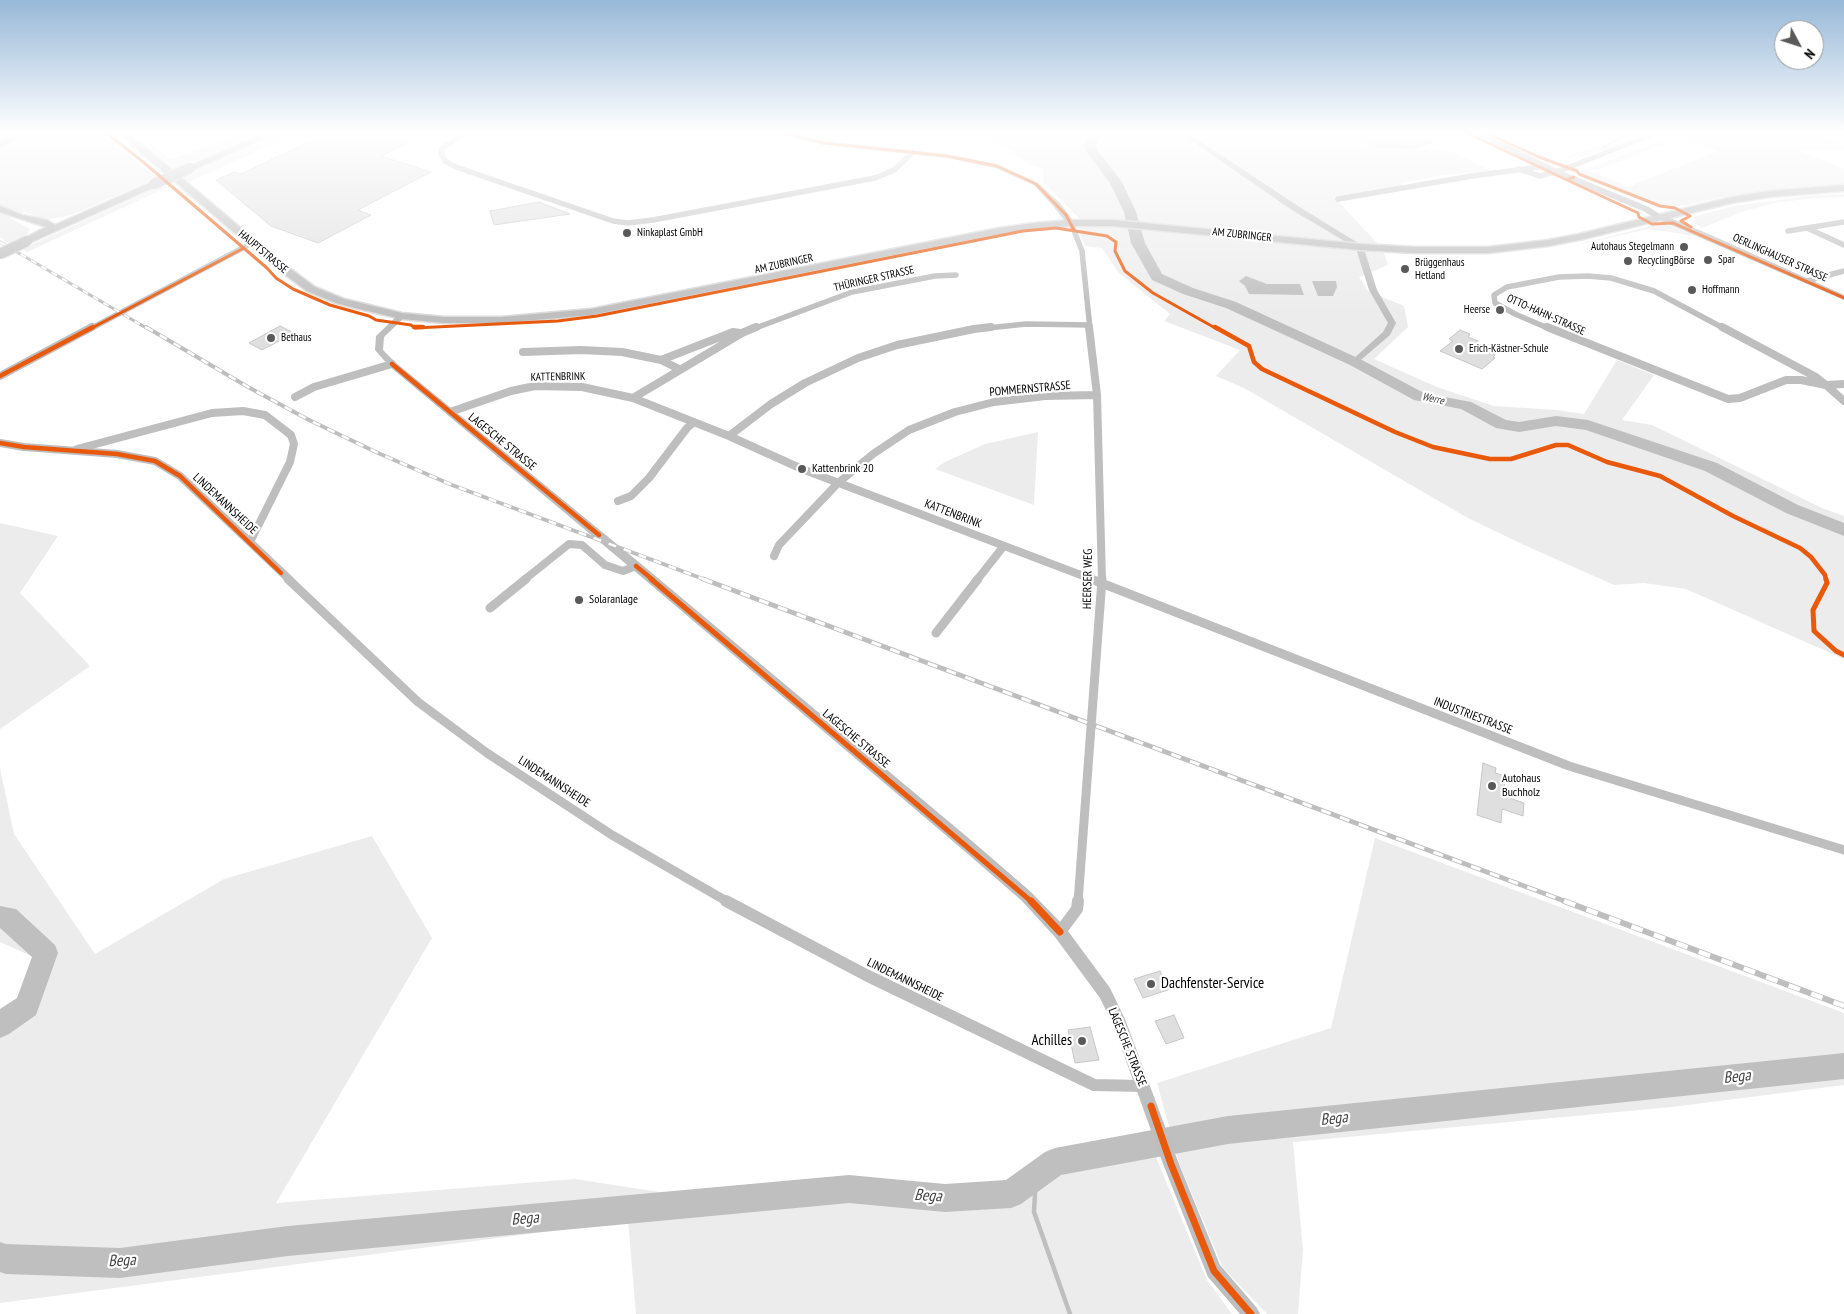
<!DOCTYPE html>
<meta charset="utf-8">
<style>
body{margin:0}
#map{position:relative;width:1844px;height:1314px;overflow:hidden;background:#fff;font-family:"PT Sans Narrow",sans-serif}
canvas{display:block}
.north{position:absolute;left:1774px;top:20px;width:50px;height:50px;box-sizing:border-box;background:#fff;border:1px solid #999;border-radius:50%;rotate:130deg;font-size:14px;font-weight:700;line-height:20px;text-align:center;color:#000}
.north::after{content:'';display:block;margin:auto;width:18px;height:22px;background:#595959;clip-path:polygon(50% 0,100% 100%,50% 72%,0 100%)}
</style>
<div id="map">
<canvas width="1844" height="1314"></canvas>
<div class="north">N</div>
</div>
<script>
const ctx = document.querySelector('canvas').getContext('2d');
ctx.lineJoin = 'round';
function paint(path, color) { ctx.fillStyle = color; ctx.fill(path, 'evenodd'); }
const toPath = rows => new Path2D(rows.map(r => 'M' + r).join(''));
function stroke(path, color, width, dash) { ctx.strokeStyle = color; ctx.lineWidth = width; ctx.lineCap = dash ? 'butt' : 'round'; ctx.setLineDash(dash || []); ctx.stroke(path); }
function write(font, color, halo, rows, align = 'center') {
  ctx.font = font + ' "PT Sans Narrow",sans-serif'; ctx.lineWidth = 4.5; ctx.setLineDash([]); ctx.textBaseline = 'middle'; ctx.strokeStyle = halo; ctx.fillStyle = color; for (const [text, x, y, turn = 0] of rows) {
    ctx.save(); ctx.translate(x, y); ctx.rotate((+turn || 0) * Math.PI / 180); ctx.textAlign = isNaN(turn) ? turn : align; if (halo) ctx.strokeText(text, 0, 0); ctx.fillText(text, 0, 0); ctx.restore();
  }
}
const green = toPath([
 [22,131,31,134,40,131,100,131,157,178,71,215,47,220,24,212,10,218,30,229,27,236,11,244,0,237,0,139],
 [248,131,268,131,176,170,154,153,147,141,170,160],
 [285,131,300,131,190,182,182,176],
 [986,131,1338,131,1366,146,1450,151,1491,171,1444,175,1400,183,1402,185,1334,197,1380,246,1080,219,1043,182,1044,169,1027,164],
 [1617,131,1657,131,1589,155,1564,158,1608,142],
 [1682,131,1835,131,1828,137,1822,137,1832,143,1844,143,1844,151,1799,151,1844,169,1844,185,1795,187,1723,197,1687,205,1667,207,1582,174,1579,171,1586,169,1628,187,1718,151,1683,137,1679,133],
 [1660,142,1665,144,1594,171,1588,168],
 [165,184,168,187,27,252,22,249],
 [1844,194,1844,197,1814,198,1775,203,1744,211,1702,228,1694,223,1694,217,1733,206,1809,196],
 [1658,224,1671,226,1696,236,1649,229,1572,246],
 [1076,225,1162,230,1384,253,1388,265,1359,277,1368,291,1404,306,1408,327,1374,359,1437,387,1494,406,1557,410,1584,414,1617,360,1654,375,1622,420,1652,425,1822,508,1844,516,1844,659,1686,589,1644,583,1614,585,1524,545,1468,518,1244,388,1216,376,1240,350,1164,321,1170,314,1118,272,1102,248,1085,246],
 [1038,432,1034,505,935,469,945,462,985,444],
 [0,523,58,536,20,593,90,666,0,729],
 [0,768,14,834,95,954,224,879,372,836,432,938,276,1203,575,1179,679,1195,630,1221,692,1216,852,1196,947,1207,1014,1202,1062,1169,1153,1150,1207,1280,1232,1314,636,1314,628,1221,0,1303,0,1014,20,1001,38,959,0,942],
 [1375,838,1844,1013,1844,1085,1672,1107,1293,1142,1303,1250,1298,1314,1267,1314,1223,1268,1179,1163,1157,1083,1331,1028]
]);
const water = toPath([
 [1246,276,1267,284,1300,284,1304,295,1249,294,1245,286,1239,281],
 [1312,281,1336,281,1337,287,1333,296,1318,296]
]);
const streamFar1 = toPath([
 [1602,148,1622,137,1619,131]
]);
const stream = toPath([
 [1036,1175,1034,1212,1070,1314]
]);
const canal = toPath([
 [1177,131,1185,131,1298,206,1358,243,1351,245,1292,210,1177,131],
 [1358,250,1365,252,1377,290,1396,323,1390,335,1355,365,1352,364,1352,360,1383,332,1388,323,1369,290,1357,252,1358,250]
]);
const river = toPath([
 [1094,131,1105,131,1096,145,1097,150,1122,182,1136,212,1145,243,1162,274,1193,288,1236,302,1360,359,1424,393,1471,402,1506,420,1519,422,1556,416,1588,420,1717,463,1798,505,1844,523,1844,536,1786,513,1705,471,1586,430,1556,426,1519,432,1496,428,1461,409,1414,400,1350,365,1226,308,1183,294,1152,280,1131,243,1124,212,1110,183,1085,150,1084,145,1094,131],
 [0,906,16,909,55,945,58,953,36,1015,9,1034,0,1038,0,1009,17,998,32,957,0,928,0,906],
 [1844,1053,1844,1079,1228,1144,1061,1175,1021,1204,1011,1208,945,1212,849,1203,288,1256,120,1278,6,1274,0,1272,0,1242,6,1244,120,1248,288,1226,849,1175,945,1184,1006,1180,1045,1152,1055,1148,1228,1116,1844,1053]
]);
const building = toPath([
 [331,131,379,131,411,141,381,156,431,172,358,210,371,215,318,243,271,226,216,180,234,172,241,174,331,131],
 [1344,131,1411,131,1433,142,1416,148,1373,146,1344,131],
 [539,202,570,214,494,225,490,211,539,202],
 [280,326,294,333,262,350,249,343,280,326],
 [1460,330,1470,334,1468,337,1478,341,1472,346,1495,355,1493,357,1495,358,1482,369,1440,351,1453,341,1449,339,1460,330],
 [1483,763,1496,768,1495,773,1505,776,1504,796,1524,803,1523,816,1502,809,1501,823,1477,815,1483,763],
 [1160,971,1168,990,1143,998,1134,979,1160,971],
 [1174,1015,1184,1038,1166,1044,1155,1021,1174,1015],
 [1090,1027,1099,1060,1075,1063,1068,1030,1090,1027]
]);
const minorFar3 = toPath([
 [469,131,442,148,441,153,445,161,456,167,613,221,628,223,653,220,875,178,894,170,913,152],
 [1518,169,1540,176,1558,171],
 [1338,199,1472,176,1546,166],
 [1071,223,1082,251,1090,329],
 [1807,228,1844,245],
 [1788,231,1844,222],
 [1807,281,1844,271],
 [90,329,252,243],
 [753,329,852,292,935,276,956,275],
 [978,329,1026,324,1090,325],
 [1550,329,1515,314,1495,303,1494,295,1507,287,1559,277,1588,276,1611,278,1654,291,1725,329]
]);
const minorFar2 = toPath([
 [1089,327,1097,395,1102,580],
 [1547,327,1728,399,1740,398,1786,380,1801,380,1826,385],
 [1722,327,1816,377,1826,385],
 [523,352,581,350,622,352,661,360],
 [679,369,661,360,733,332,740,333],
 [0,376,92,327],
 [1826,385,1844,401],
 [1826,385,1844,384],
 [295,397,314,387,392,364],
 [633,398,742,333,756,327],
 [450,412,511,391,535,386,582,387,633,398,729,436,802,469,1094,580],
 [729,436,771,404,805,383,858,358,897,345,974,329,991,327],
 [0,443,24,447,117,454,155,461,180,476,290,580],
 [77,449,212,413,243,411,265,415,291,435,294,444,290,462,250,542],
 [618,501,631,496,649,478,687,428,693,423],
 [774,556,779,545,838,483,873,454,909,430,955,412,994,402,1045,396,1097,395],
 [524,580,569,544,582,545,605,565,623,571,636,566],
 [977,580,1003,547]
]);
const minorFar1 = toPath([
 [288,579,418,702,487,753,612,835,728,902],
 [1091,579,1569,766,1844,850],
 [490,608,526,579],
 [936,633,978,579],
 [1078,902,1102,579]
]);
const minor = toPath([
 [726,901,866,975,1094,1085,1143,1086],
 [1060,932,1077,909,1078,901]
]);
const tertiary = toPath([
 [771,131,784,131,824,141,947,154,999,165,1038,183,1060,203,1075,223,1068,225,1054,207,1034,185,995,168,947,158,824,145,771,131],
 [1657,215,1663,215,1711,235,1844,295,1844,300,1657,219,1657,215],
 [399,314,406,316,384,337,383,350,395,362,646,568,972,841,1031,892,1065,927,1110,988,1125,1019,1179,1164,1220,1265,1257,1308,1260,1314,1240,1314,1208,1277,1163,1164,1114,1027,1100,998,1055,937,1021,900,962,849,638,574,389,366,375,350,376,336,399,314]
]);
const secondary = toPath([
 [1469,131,1480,131,1557,169,1655,131,1667,131,1564,172,1649,207,1664,217,1660,220,1657,219,1643,211,1567,180,1469,131]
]);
const primary = toPath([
 [22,131,34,131,0,147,0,141,22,131],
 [116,131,126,131,280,261,315,287,344,299,361,303,402,313,444,317,502,317,591,309,999,228,1034,223,1071,220,1113,220,1360,244,1414,247,1488,247,1548,240,1579,234,1732,197,1769,191,1844,185,1844,191,1769,197,1732,203,1579,240,1548,246,1488,253,1414,253,1360,250,1113,226,1071,226,1034,229,999,234,591,315,502,323,444,323,402,319,359,309,336,303,307,291,272,265,116,131],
 [269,131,281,131,193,170,190,171,185,168,269,131],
 [154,181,159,184,157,186,27,244,22,241,23,239,46,227,0,212,0,206,22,215,47,220,55,225,154,181]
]);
const railFar3 = toPath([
 [0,242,148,329]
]);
const railFar2 = toPath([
 [146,327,248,387,309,420,378,453,452,485,706,580]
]);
const railFar1 = toPath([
 [703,579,1567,902]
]);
const rail = toPath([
 [1564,901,1844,1006]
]);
const primaryBridge = toPath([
 [154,184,190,168],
 [0,254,27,241]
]);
const cyclewayFar3 = toPath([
 [104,131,142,161,267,268,276,278,293,289,330,305,369,316,376,320,411,325,415,328,558,321,597,316,1023,231,1056,228,1107,236,1116,242,1115,251,1125,271,1153,293,1217,329],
 [774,131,824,143,947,156,997,166,1036,184,1066,215,1074,230],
 [1463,131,1567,180,1574,177],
 [1482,131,1539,157,1577,171,1579,174,1660,206,1675,208,1690,216,1681,221,1691,227],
 [1567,180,1638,213,1639,217,1652,224,1673,223,1844,298],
 [90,329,244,248]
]);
const cyclewayFar2 = toPath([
 [414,327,423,327],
 [1215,327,1249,346,1254,362,1262,369,1395,432,1433,447,1490,459,1511,459,1556,445,1568,445,1607,462,1660,476,1733,516,1800,548,1811,557,1825,575,1826,580],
 [392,364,599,535],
 [0,376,93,327],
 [0,443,24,447,117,454,155,461,180,476,281,573],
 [636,566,653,580]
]);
const cyclewayFar1 = toPath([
 [651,579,1032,902],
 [1826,579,1827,583,1813,610,1814,631,1836,651,1844,655]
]);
const cycleway = toPath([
 [1031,901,1060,932],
 [1151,1106,1171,1164,1214,1271,1251,1314]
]);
const markers = [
 [627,233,5,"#595959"],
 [1684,247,5,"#595959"],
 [1708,260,5,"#595959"],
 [1628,261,5,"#595959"],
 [1405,269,5,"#595959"],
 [1692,290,5,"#595959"],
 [1500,310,5,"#595959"],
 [271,338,5,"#595959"],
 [1459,349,5,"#595959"],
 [802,469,5,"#595959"],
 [579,600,5,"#595959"],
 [1492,786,5,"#595959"],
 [1151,984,5,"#595959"],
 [1082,1041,5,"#595959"]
];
const farPoinames = [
 ["Ninkaplast GmbH",637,233],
 ["Autohaus Stegelmann",1674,247,"right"],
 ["Spar",1718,260],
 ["RecyclingBörse",1638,261],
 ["Brüggenhaus",1415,263],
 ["Hetland",1415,276],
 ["Hoffmann",1702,290],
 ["Heerse",1490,310,"right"],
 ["Bethaus",281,338],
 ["Erich-Kästner-Schule",1469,349]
];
const farStreetnames = [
 ["AM ZUBRINGER",1242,235,6],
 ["HAUPTSTRASSE",263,252,40],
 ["OERLINGHAUSER STRASSE",1780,258,24],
 ["AM ZUBRINGER",784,264,-12],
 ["THÜRINGER STRASSE",874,279,-13],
 ["OTTO-HAHN-STRASSE",1546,315,24],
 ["KATTENBRINK",558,377,-1]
];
const farWaternames = [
 ["Werre",1433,399,12]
];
const streetNames = [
 ["POMMERNSTRASSE",1030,389,-5],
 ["LAGESCHE STRASSE",502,442,39],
 ["LINDEMANNSHEIDE",225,504,43],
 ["KATTENBRINK",953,514,21],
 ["HEERSER WEG",1088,579,-89],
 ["INDUSTRIESTRASSE",1473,716,21],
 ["LAGESCHE STRASSE",856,739,40],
 ["LINDEMANNSHEIDE",554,782,33],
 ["LINDEMANNSHEIDE",905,980,26],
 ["LAGESCHE STRASSE",1127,1047,68]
];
const poiNames = [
 ["Kattenbrink 20",812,469],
 ["Solaranlage",589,600],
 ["Autohaus",1502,779],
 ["Buchholz",1502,793]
];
const nearPoinames = [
 ["Dachfenster-Service",1161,984],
 ["Achilles",1072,1041,"right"]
];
const nearWaternames = [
 ["Bega",1737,1077,-6],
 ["Bega",1334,1119,-6],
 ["Bega",928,1196,4],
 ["Bega",525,1219,-5],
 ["Bega",122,1261,-3]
];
paint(green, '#ececec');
paint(water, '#bfbfbf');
stroke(streamFar1, '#bfbfbf', 2);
stroke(stream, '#bfbfbf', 4.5);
paint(canal, '#bfbfbf');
paint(river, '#bfbfbf');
paint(building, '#dfdfdf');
stroke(building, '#c7c7c7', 1);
stroke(primary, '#dbdbdb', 3);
stroke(minorFar3, '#bebebe', 5.5);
stroke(minorFar2, '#bebebe', 8);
stroke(minorFar1, '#bebebe', 9);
stroke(minor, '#bebebe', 12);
paint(tertiary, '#bebebe');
paint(secondary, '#b8b8b8');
paint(primary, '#bebebe');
stroke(railFar3, '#bebebe', 3);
stroke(railFar2, '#bebebe', 4);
stroke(railFar1, '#bebebe', 5);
stroke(rail, '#bebebe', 6);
stroke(railFar3, '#fff', 2, [6]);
stroke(railFar2, '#fff', 2.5, [8]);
stroke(railFar1, '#fff', 3, [10]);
stroke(rail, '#fff', 4.5, [12]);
stroke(primaryBridge, '#dbdbdb', 12, []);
stroke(primaryBridge, '#bebebe', 10);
stroke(cyclewayFar3, '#e8590c', 3);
stroke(cyclewayFar2, '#e8590c', 4.5);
stroke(cyclewayFar1, '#e8590c', 5);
stroke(cycleway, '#e8590c', 7);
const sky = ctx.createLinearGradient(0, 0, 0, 315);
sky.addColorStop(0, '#97b8d8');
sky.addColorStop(0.42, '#fff');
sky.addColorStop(1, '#ffffff00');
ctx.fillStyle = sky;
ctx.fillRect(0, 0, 1844, 315);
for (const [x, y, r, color] of markers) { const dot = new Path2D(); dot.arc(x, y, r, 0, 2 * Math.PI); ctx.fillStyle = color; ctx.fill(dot); stroke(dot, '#fff', 2); }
write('11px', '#000', '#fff', farPoinames, 'left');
write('11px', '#000', '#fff', farStreetnames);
write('italic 11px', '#444', '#fff', farWaternames);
write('12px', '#000', '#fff', streetNames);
write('12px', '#000', '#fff', poiNames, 'left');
write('15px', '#000', '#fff', nearPoinames, 'left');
write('italic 16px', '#444', '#fff', nearWaternames);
</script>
